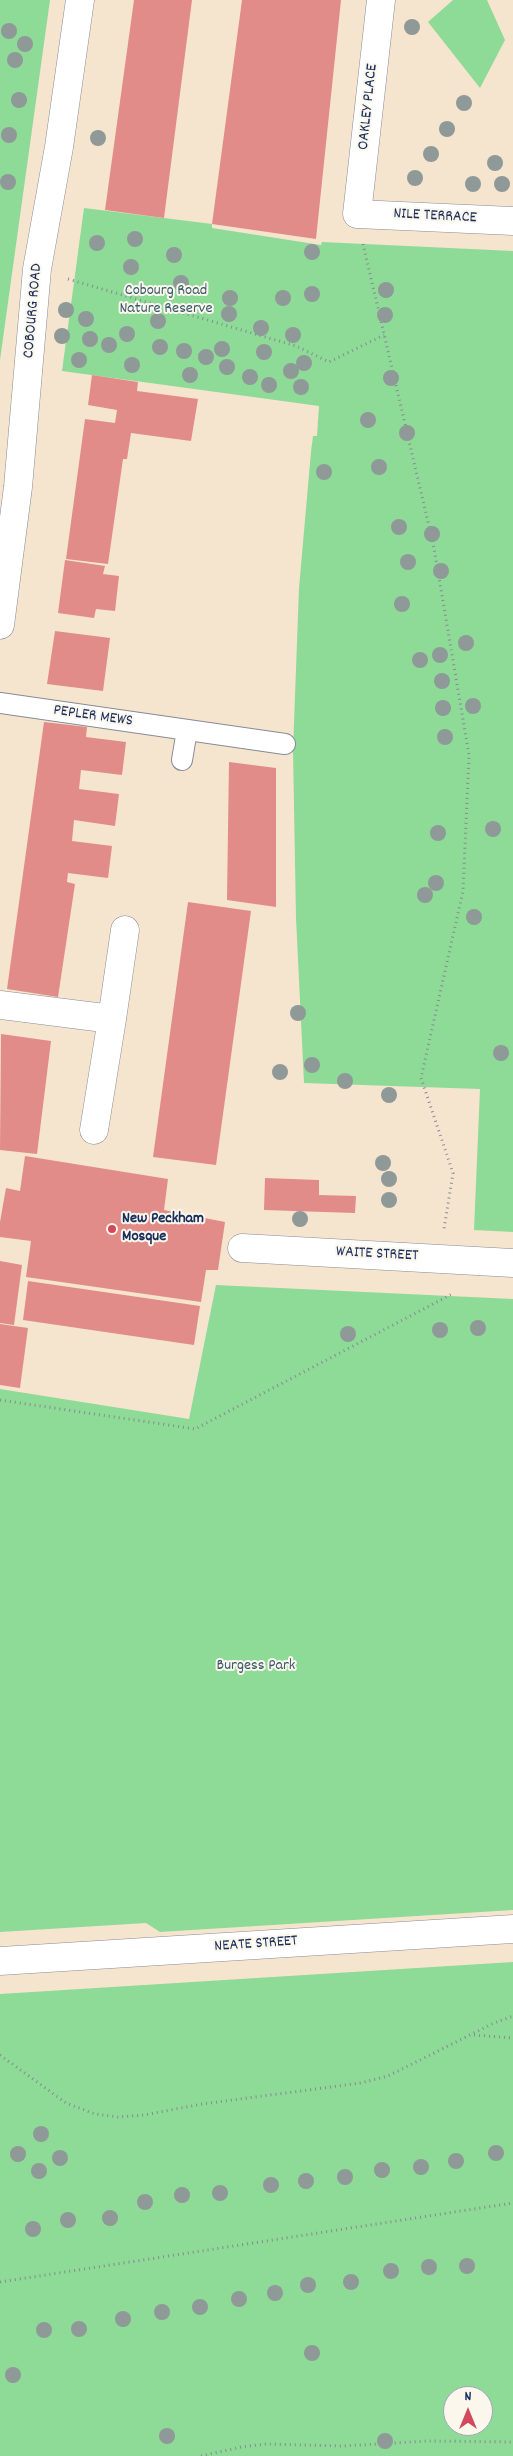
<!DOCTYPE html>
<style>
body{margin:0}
#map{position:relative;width:513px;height:2456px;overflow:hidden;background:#f6e5ce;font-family:Dekko,sans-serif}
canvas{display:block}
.north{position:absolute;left:443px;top:2386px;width:50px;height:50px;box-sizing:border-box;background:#fbf7ec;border:1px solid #a1a7b3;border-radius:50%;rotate:0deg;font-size:14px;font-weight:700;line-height:20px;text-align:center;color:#1b2f5e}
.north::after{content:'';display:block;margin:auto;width:18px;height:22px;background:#d1495b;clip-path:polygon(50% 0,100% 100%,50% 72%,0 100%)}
</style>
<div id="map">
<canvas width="513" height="2456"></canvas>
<div class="north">N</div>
</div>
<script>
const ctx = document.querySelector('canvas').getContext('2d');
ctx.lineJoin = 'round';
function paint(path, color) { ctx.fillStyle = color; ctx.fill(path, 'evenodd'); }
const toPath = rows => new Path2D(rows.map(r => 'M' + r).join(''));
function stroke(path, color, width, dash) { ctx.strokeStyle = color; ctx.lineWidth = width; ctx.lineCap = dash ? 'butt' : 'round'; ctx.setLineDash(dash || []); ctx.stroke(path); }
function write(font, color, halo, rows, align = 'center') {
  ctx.font = font + ' Dekko,sans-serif'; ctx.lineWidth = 4; ctx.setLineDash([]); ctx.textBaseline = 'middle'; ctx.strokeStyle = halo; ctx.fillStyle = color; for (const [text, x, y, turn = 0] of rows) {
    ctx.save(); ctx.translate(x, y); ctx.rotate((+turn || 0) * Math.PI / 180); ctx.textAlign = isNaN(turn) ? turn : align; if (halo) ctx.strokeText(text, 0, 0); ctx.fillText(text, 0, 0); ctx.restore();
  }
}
const green = toPath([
 [0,0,50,0,0,360],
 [453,0,487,0,505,40,480,88,428,22],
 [84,208,212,224,212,228,321,245,322,242,513,251,513,1232,474,1230,480,1089,304,1083,296,918,293,750,299,588,311,452,313,436,317,436,319,406,62,371],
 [216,1285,513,1299,513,1910,160,1932,146,1923,0,1932,0,1389,189,1419],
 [513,1962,513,2456,0,2456,0,1994],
 [453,2396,483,2396,483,2426,453,2426]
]);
const building = toPath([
 [134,0,192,0,164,218,105,210],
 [242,0,341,0,316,239,212,224],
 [92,375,138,382,137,391,198,399,191,441,131,433,127,459,123,459,108,564,66,559,85,419,115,423,117,410,88,405],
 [65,560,105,566,103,574,119,576,115,611,96,609,94,618,58,613],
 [55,631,110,638,103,691,47,684],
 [44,722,87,727,86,737,126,742,122,775,81,770,79,789,119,794,115,826,74,820,72,841,112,846,108,878,68,873,67,882,75,884,58,997,7,989],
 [229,762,276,768,276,907,227,900],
 [188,902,251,911,216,1165,153,1157],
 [1,1034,51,1041,37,1154,0,1150],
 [25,1156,168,1179,164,1210,225,1222,218,1270,206,1270,201,1302,26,1277,31,1241,0,1237,0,1222,6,1188,20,1191],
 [265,1178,319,1180,319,1195,356,1196,355,1213,264,1210],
 [0,1261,22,1265,14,1325,0,1323],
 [28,1281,200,1306,194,1345,23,1320],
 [0,1324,28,1328,20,1388,0,1385]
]);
const path = toPath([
 [363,244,434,548,469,755,463,891,421,1078,453,1173,444,1229],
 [68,279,296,346,329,362,384,335],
 [0,1400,195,1429,454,1293],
 [474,2035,513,2038],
 [0,2055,66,2103,95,2114,118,2117,144,2115,202,2104,361,2083,388,2076,494,2023,513,2016],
 [0,2282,513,2203],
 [201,2456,241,2447,266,2444,343,2446,428,2441,513,2442]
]);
const lane = toPath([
 [0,703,285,744],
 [182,760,187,730]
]);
const street = toPath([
 [381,0,357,214,513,221],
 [0,625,18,487,37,269,59,147,80,0],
 [0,1005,112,1019,125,930],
 [94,1130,112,1019],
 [242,1248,513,1263],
 [0,1961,513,1929]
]);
const trees = [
 [412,27],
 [9,31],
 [25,44],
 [15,60],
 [19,100],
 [464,103],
 [447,129],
 [9,135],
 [98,138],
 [431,154],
 [495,163],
 [415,178],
 [8,182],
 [473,184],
 [502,184],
 [135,239],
 [97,243],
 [312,252],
 [174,255],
 [131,267],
 [181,283],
 [386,290],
 [312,294],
 [230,298],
 [283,298],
 [66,310],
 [229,314],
 [385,315],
 [86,319],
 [158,321],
 [261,328],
 [127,334],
 [293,335],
 [62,336],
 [90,339],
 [109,345],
 [160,347],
 [222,349],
 [184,351],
 [264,352],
 [206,357],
 [79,360],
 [304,363],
 [132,365],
 [227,367],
 [291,371],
 [190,375],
 [250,377],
 [391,378],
 [269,385],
 [301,387],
 [368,420],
 [407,433],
 [379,467],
 [324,472],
 [399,527],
 [432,534],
 [408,562],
 [441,571],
 [402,604],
 [466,643],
 [440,655],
 [420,660],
 [442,681],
 [473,706],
 [443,708],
 [445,737],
 [493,829],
 [438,833],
 [436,883],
 [425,895],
 [474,917],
 [298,1013],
 [501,1053],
 [312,1065],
 [280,1072],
 [345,1081],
 [389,1095],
 [383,1163],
 [389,1179],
 [389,1200],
 [300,1219],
 [478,1328],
 [440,1330],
 [348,1334],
 [41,2134],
 [496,2153],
 [18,2154],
 [60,2158],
 [456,2161],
 [421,2167],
 [382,2170],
 [39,2171],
 [345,2177],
 [306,2181],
 [271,2185],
 [220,2193],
 [182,2195],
 [145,2202],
 [110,2218],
 [68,2220],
 [33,2229],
 [467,2266],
 [429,2267],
 [391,2271],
 [351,2282],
 [308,2285],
 [275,2293],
 [239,2299],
 [200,2307],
 [162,2312],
 [123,2319],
 [79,2329],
 [44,2330],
 [312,2353],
 [13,2375],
 [167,2436],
 [385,2441]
];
const markers = [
 [112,1229,5,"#d1495b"]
];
const streetNames = [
 ["OAKLEY PLACE",369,107,-84],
 ["NILE TERRACE",435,217,3],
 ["COBOURG ROAD",34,311,-85],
 ["PEPLER MEWS",93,717,8],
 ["WAITE STREET",377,1255,3],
 ["NEATE STREET",256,1945,-4]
];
const parkNames = [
 ["Cobourg Road",166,292],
 ["Nature Reserve",166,310],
 ["Burgess Park",256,1667]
];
const poiNames = [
 ["New Peckham",122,1220],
 ["Mosque",122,1238]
];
paint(green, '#8eda97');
paint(building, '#e18c89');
stroke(lane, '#888a96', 22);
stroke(street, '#888a96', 29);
stroke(path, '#888a96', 3, [1, 4]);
stroke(lane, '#fff', 20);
stroke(street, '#fff', 28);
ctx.fillStyle = '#8e9998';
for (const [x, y] of trees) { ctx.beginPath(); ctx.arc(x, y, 8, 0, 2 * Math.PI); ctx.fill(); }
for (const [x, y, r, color] of markers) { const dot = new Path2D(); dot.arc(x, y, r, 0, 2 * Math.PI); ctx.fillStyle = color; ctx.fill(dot); stroke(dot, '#fbf7ec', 2); }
write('16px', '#1b2f5e', '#fbf7ec', streetNames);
write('16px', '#385a6c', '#fbf7ec', parkNames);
write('bold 16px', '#1b2f5e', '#fbf7ec', poiNames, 'left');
</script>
